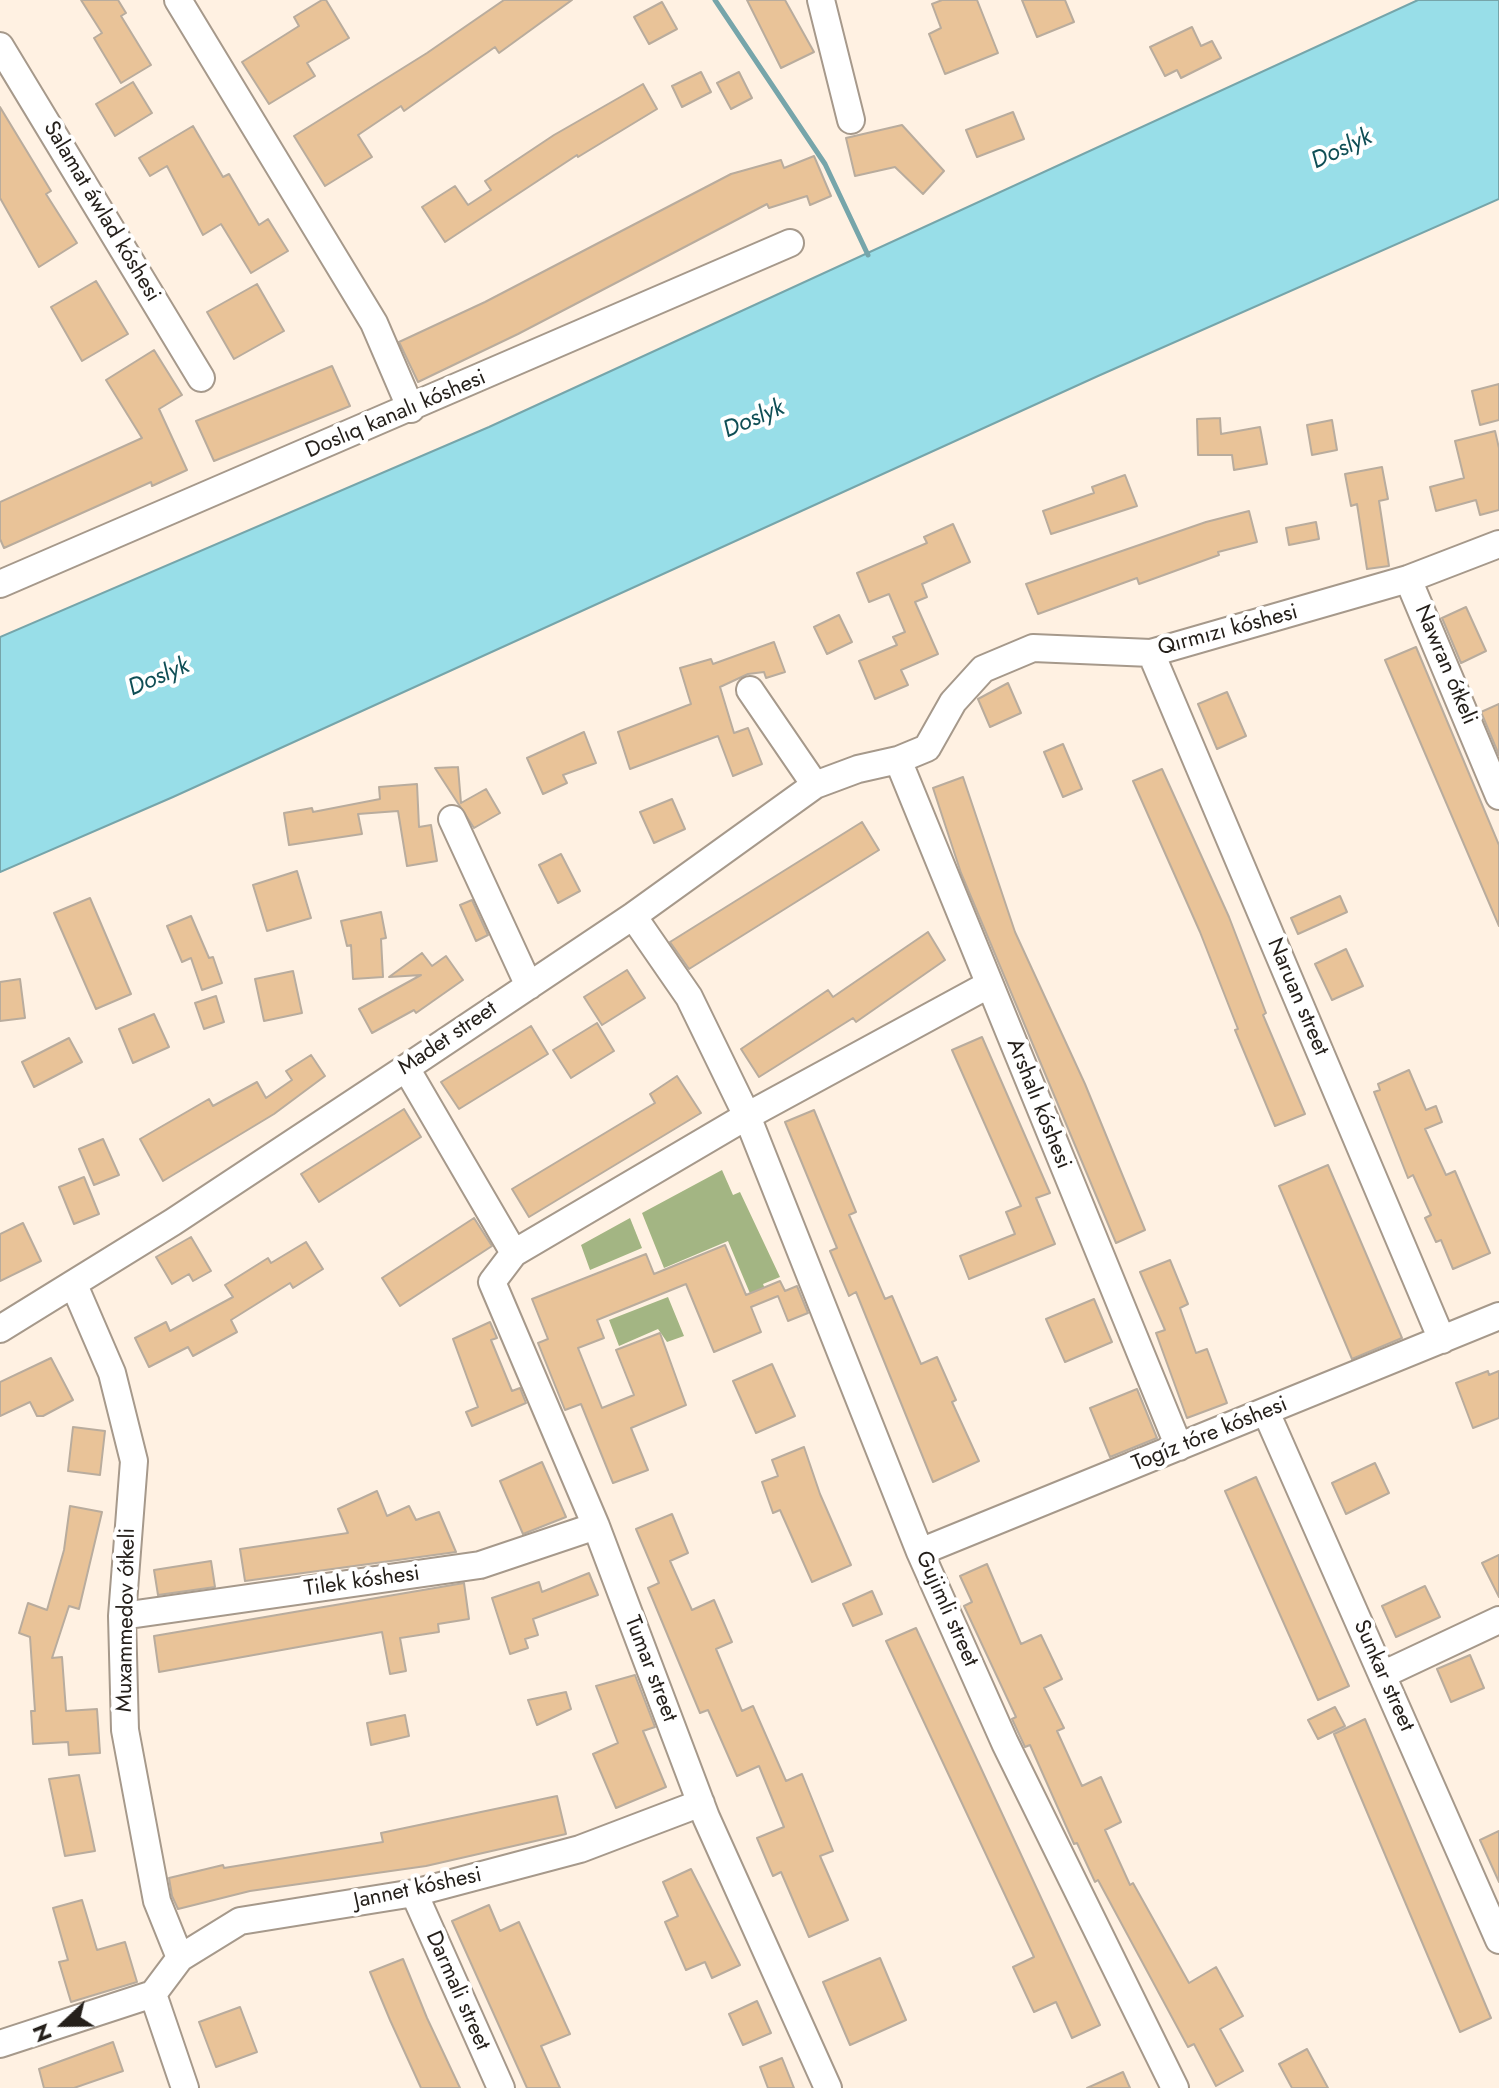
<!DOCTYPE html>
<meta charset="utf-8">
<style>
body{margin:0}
#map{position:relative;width:1499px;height:2088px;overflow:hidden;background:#fff1e2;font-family:Jost,sans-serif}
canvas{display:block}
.north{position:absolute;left:24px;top:1984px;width:80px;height:80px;-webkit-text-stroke:6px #fff;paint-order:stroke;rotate:248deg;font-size:22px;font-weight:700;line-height:32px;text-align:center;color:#25201b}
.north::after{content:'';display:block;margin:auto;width:28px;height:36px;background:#25201b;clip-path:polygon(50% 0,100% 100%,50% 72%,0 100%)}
</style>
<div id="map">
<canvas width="1499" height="2088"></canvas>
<div class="north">N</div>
</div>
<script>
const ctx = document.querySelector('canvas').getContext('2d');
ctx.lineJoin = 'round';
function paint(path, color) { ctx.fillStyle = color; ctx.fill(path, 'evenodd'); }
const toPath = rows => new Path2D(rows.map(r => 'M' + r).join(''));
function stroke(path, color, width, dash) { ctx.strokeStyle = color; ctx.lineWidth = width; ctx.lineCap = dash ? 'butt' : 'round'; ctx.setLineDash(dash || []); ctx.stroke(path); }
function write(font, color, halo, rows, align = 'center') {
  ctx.font = font + ' Jost,sans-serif'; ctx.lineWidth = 8; ctx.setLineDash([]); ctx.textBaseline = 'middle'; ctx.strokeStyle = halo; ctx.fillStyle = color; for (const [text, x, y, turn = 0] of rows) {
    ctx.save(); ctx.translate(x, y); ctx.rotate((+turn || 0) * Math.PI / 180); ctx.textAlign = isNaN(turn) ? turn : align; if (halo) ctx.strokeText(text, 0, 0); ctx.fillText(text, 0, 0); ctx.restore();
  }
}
const forest = toPath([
 [722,1170,733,1195,740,1192,780,1277,763,1284,768,1296,754,1303,728,1241,664,1268,642,1213],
 [630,1218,642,1248,590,1270,581,1245],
 [668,1297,684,1336,667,1342,658,1329,619,1346,609,1320]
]);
const water = toPath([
 [1418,0,1499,0,1499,199,1098,376,173,797,0,872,0,637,489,427,1418,0]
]);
const stream = toPath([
 [715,0,825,164,868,255]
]);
const building = toPath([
 [81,0,118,0,126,13,121,16,151,65,121,83,94,38,102,33,81,0],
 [322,0,326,0,349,38,307,63,315,76,269,104,242,62,299,26,294,17,322,0],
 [504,0,572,0,499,53,495,47,404,111,401,106,358,135,372,157,325,186,294,136,427,53,504,0],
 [747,0,785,0,814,52,781,68,747,0],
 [942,0,977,0,998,53,945,74,929,34,941,28,932,4,942,0],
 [1022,0,1065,0,1074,22,1037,37,1022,0],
 [662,2,677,29,649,44,634,17,662,2],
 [1192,27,1201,46,1212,41,1221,58,1181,78,1177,70,1165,76,1150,47,1192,27],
 [701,72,711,92,682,107,672,86,701,72],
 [739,72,752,98,731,109,717,83,739,72],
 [133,82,152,113,115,136,96,104,133,82],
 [643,84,657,109,578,157,577,155,445,242,422,207,455,186,468,205,491,190,485,181,554,135,643,84],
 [0,107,51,191,46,194,77,243,39,267,0,198,0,107],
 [1013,112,1024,139,977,157,966,130,1013,112],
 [902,125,944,171,923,194,895,167,855,176,846,138,902,125],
 [193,126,223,177,229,174,259,225,268,219,288,251,251,273,221,224,203,235,167,166,150,176,139,158,193,126],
 [814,156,831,196,810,205,807,196,769,208,767,204,518,334,418,382,399,342,485,302,731,174,781,160,784,168,814,156],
 [96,281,128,334,82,361,51,307,96,281],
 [257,284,284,331,234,359,207,312,257,284],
 [154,350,182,395,159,409,187,470,152,486,151,482,4,548,0,539,0,502,142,438,106,380,154,350],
 [332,366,350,406,214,461,196,421,332,366],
 [1499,384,1499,420,1480,425,1472,391,1499,384],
 [1220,418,1221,434,1260,427,1267,464,1234,470,1232,455,1198,455,1197,419,1220,418],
 [1332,420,1337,450,1312,455,1307,425,1332,420],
 [1495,431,1499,448,1499,510,1480,515,1476,500,1436,511,1430,487,1464,478,1455,441,1495,431],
 [1382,467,1388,499,1379,501,1389,566,1367,569,1357,504,1351,506,1345,474,1382,467],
 [1125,475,1137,506,1051,534,1043,511,1094,493,1092,487,1125,475],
 [1249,511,1257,542,1218,552,1219,555,1139,584,1137,578,1038,614,1026,584,1206,522,1249,511],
 [1316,522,1319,539,1289,545,1286,528,1316,522],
 [953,524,970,562,922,584,927,597,915,602,938,654,901,670,908,685,875,699,859,661,897,645,893,637,905,632,889,594,869,602,857,573,927,543,924,537,953,524],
 [1466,607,1486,651,1461,663,1442,618,1466,607],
 [839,615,852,642,827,654,814,627,839,615],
 [774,642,785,672,766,678,764,672,748,674,720,687,734,733,748,728,762,764,733,776,718,736,630,769,618,732,691,704,680,668,711,659,713,664,774,642],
 [1416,647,1499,845,1499,926,1385,660,1416,647],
 [1008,683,1021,713,990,727,978,699,1008,683],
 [1227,692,1246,736,1217,749,1198,704,1227,692],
 [1499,704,1499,755,1481,712,1499,704],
 [584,732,596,763,563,775,567,783,543,794,527,758,584,732],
 [1063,744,1082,789,1063,797,1044,752,1063,744],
 [458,767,461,803,486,789,500,813,474,828,435,768,458,767],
 [1162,769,1229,917,1266,1013,1263,1015,1305,1114,1275,1126,1235,1030,1238,1029,1200,932,1133,781,1162,769],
 [963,777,1015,932,1085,1084,1145,1230,1116,1243,961,873,933,788,963,777],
 [417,784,419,827,431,825,437,861,407,866,398,811,358,814,362,834,289,845,284,813,312,808,313,812,380,799,379,787,417,784],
 [672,799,685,829,654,843,640,812,672,799],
 [862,822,879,850,689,969,670,942,862,822],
 [561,854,580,891,558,903,539,865,561,854],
 [297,871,311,918,267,931,253,885,297,871],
 [1340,896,1347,912,1298,934,1291,918,1340,896],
 [90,898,131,994,96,1009,54,913,90,898],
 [472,900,488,935,476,941,460,905,472,900],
 [381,912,386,938,381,939,383,977,353,979,351,945,347,946,341,921,381,912],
 [191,916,209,958,213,957,222,983,202,990,191,958,182,962,167,926,191,916],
 [928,932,945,960,856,1022,853,1018,759,1077,741,1049,828,990,833,997,928,932],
 [1346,949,1363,986,1332,1000,1315,964,1346,949],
 [422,953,432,966,446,956,463,980,416,1013,414,1010,372,1033,359,1009,421,975,389,977,422,953],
 [627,970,645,998,602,1025,584,997,627,970],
 [293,971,302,1013,264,1021,255,979,293,971],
 [20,979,25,1018,0,1021,0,982,20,979],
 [216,996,224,1022,204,1029,195,1003,216,996],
 [154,1014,169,1047,133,1063,119,1029,154,1014],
 [597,1023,614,1051,571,1078,553,1050,597,1023],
 [531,1026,548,1054,459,1109,441,1082,531,1026],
 [982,1037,1050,1193,1036,1198,1055,1244,969,1279,960,1256,1015,1234,1006,1212,1021,1206,952,1050,982,1037],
 [69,1038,82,1062,34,1087,22,1062,69,1038],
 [311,1055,325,1076,274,1114,163,1181,140,1139,209,1099,213,1106,257,1082,266,1098,292,1080,286,1071,311,1055],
 [1409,1070,1426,1110,1436,1106,1442,1122,1425,1129,1446,1175,1455,1171,1490,1253,1453,1269,1441,1240,1436,1242,1425,1218,1431,1215,1413,1175,1408,1178,1374,1092,1380,1090,1378,1084,1409,1070],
 [677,1076,701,1113,529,1217,512,1189,655,1103,650,1094,677,1076],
 [404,1109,421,1137,319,1202,301,1174,404,1109],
 [814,1110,856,1212,849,1215,885,1299,892,1296,921,1364,937,1357,956,1400,952,1402,979,1461,933,1482,856,1292,849,1296,830,1251,837,1248,785,1122,814,1110],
 [103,1139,119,1175,94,1185,79,1149,103,1139],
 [1328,1165,1402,1338,1352,1359,1279,1186,1328,1165],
 [84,1177,99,1214,74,1224,59,1187,84,1177],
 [474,1218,492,1246,400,1306,382,1278,474,1218],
 [23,1223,41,1261,0,1281,0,1234,23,1223],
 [191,1237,211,1271,193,1281,189,1274,172,1284,156,1257,191,1237],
 [306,1242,323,1269,293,1288,290,1283,231,1320,237,1332,193,1356,188,1347,149,1367,135,1338,166,1322,170,1331,233,1297,225,1285,268,1258,271,1263,306,1242],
 [725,1245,746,1295,780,1281,785,1291,797,1286,808,1313,788,1321,778,1296,751,1307,761,1332,714,1352,686,1284,597,1320,604,1338,578,1348,602,1408,634,1395,616,1350,660,1333,686,1405,631,1428,648,1470,613,1483,581,1404,565,1410,538,1343,548,1339,532,1299,646,1254,654,1274,725,1245],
 [1170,1260,1188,1304,1180,1308,1196,1353,1207,1349,1227,1403,1187,1418,1156,1333,1165,1330,1140,1272,1170,1260],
 [1094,1299,1112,1342,1065,1362,1046,1319,1094,1299],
 [490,1322,497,1338,491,1340,512,1391,520,1388,526,1403,472,1426,466,1412,478,1407,453,1339,490,1322],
 [51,1358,73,1400,43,1416,37,1416,30,1402,0,1416,0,1382,51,1358],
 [772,1364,795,1416,756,1433,733,1381,772,1364],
 [1488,1371,1489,1375,1499,1371,1499,1418,1473,1428,1456,1383,1488,1371],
 [1137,1389,1157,1438,1110,1457,1090,1408,1137,1389],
 [73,1427,105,1431,100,1475,68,1471,73,1427],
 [804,1447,820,1494,851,1565,812,1582,780,1510,773,1513,762,1482,778,1476,772,1460,804,1447],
 [542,1462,566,1517,523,1534,500,1481,542,1462],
 [1375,1463,1389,1493,1346,1514,1332,1483,1375,1463],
 [1256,1477,1349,1686,1318,1700,1225,1491,1256,1477],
 [377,1491,387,1516,409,1506,416,1520,439,1512,456,1552,245,1581,240,1549,348,1533,338,1509,377,1491],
 [70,1506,102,1512,79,1609,69,1606,52,1658,62,1657,66,1711,97,1709,100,1753,69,1755,68,1742,33,1744,31,1711,35,1711,30,1637,19,1633,28,1603,47,1610,64,1550,70,1506],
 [672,1514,688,1553,670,1561,692,1610,714,1600,732,1642,716,1649,742,1711,753,1706,786,1781,802,1774,833,1851,820,1856,848,1920,809,1937,781,1872,773,1876,757,1838,784,1827,759,1766,737,1776,708,1710,700,1713,648,1588,659,1583,636,1529,672,1514],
 [1499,1555,1499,1597,1482,1563,1499,1555],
 [211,1561,215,1587,158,1595,154,1570,211,1561],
 [987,1564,1021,1644,1041,1635,1062,1679,1044,1688,1064,1728,1057,1731,1082,1786,1101,1777,1121,1822,1105,1830,1130,1885,1133,1883,1189,1983,1216,1967,1243,2016,1220,2029,1243,2071,1216,2086,1194,2044,1188,2047,1098,1880,1095,1882,1077,1843,1074,1844,1030,1745,1025,1747,1012,1719,1016,1717,964,1606,972,1602,960,1576,987,1564],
 [589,1573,598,1595,533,1619,538,1635,525,1639,528,1648,510,1654,492,1598,539,1582,542,1592,589,1573],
 [464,1583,469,1619,438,1624,439,1632,400,1638,406,1671,390,1674,382,1632,159,1672,154,1636,464,1583],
 [1425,1586,1440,1617,1396,1637,1382,1606,1425,1586],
 [872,1591,882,1614,853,1626,843,1604,872,1591],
 [916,1628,1100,2025,1072,2038,1056,2002,1034,2012,1013,1967,1034,1957,886,1641,916,1628],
 [1470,1655,1484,1688,1451,1702,1437,1669,1470,1655],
 [635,1675,655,1727,643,1731,666,1787,616,1808,593,1754,618,1743,596,1686,635,1675],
 [566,1692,571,1709,537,1725,528,1700,566,1692],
 [1335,1707,1345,1726,1318,1739,1308,1720,1335,1707],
 [405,1715,409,1736,371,1745,367,1723,405,1715],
 [1365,1719,1491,2018,1460,2032,1334,1734,1365,1719],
 [79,1775,95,1851,65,1856,49,1779,79,1775],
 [557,1796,566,1834,426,1866,250,1891,178,1909,172,1896,169,1878,223,1865,224,1868,383,1842,381,1833,557,1796],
 [1499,1831,1499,1882,1480,1840,1499,1831],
 [691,1869,740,1965,712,1978,705,1962,686,1970,665,1922,678,1916,663,1882,691,1869],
 [82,1900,97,1950,125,1942,137,1982,71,2002,59,1962,68,1960,53,1908,82,1900],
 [489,1905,500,1931,519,1922,570,2034,541,2046,560,2088,527,2088,452,1921,489,1905],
 [880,1958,906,2020,850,2045,823,1982,880,1958],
 [403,1959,427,2018,460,2088,421,2088,390,2020,370,1972,403,1959],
 [757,2001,771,2033,743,2045,729,2014,757,2001],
 [240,2007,257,2052,216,2067,199,2022,240,2007],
 [113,2042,123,2071,74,2088,44,2088,39,2069,113,2042],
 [1307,2049,1328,2088,1292,2088,1279,2064,1307,2049],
 [782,2058,794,2088,768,2088,760,2067,782,2058],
 [1123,2072,1130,2088,1087,2088,1123,2072]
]);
const minor = toPath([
 [178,0,374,323,411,409],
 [821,0,851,120],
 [0,46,201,378],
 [1408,579,1499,796],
 [0,584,790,243],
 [1151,653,1442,1340],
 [750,690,815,785],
 [898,760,1179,1447],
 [452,819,529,986],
 [633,916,689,997,747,1116,920,1552,1005,1743,1175,2088],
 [406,1068,514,1253],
 [74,1285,112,1373,134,1461,122,1616,125,1730,157,1901,180,1958],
 [0,1329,173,1222,406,1068,633,916,815,785,858,769,898,760,927,748,953,702,983,669,1033,648,1151,653,1408,579,1499,544],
 [1266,1412,1499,1940],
 [920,1552,1499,1316],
 [122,1616,480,1565,596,1526],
 [1382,1675,1499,1620],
 [414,1893,501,2088],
 [153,1994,180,1958,240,1921,414,1893,580,1849,701,1803],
 [153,1994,185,2088],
 [0,2044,153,1994],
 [828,2088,706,1817,596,1526,492,1282,514,1253,747,1116,988,985]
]);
const streetNames = [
 ["Salamat áwlad kóshesi",101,212,59],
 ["Doslıq kanalı kóshesi",396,415,-23],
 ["Qırmızı kóshesi",1228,631,-15],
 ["Nawran ótkeli",1445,665,67],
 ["Naruan street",1297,997,67],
 ["Madet street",448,1039,-34],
 ["Arshalı kóshesi",1038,1104,68],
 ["Toǵız tóre kóshesi",1210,1435,-22],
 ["Tilek kóshesi",362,1582,-8],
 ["Gujimli street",946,1609,66],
 ["Muxammedov ótkeli",127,1620,-89],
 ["Tumar street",650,1669,69],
 ["Sunkar street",1383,1676,66],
 ["Jannet kóshesi",418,1889,-12],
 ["Darmali street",457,1991,66]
];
const waterNames = [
 ["Doslyk",1342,150,-25],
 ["Doslyk",754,420,-23],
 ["Doslyk",159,678,-23]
];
paint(forest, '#a3b583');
paint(water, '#98dee8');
stroke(water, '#76a5aa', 2);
stroke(stream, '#76a5aa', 5);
paint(building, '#e9c398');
stroke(building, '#b9ac9d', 2);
stroke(minor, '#a6998b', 30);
stroke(minor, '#fff', 26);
write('22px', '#25201b', '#fff', streetNames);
write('italic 24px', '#0f4e55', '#fff', waterNames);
</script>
